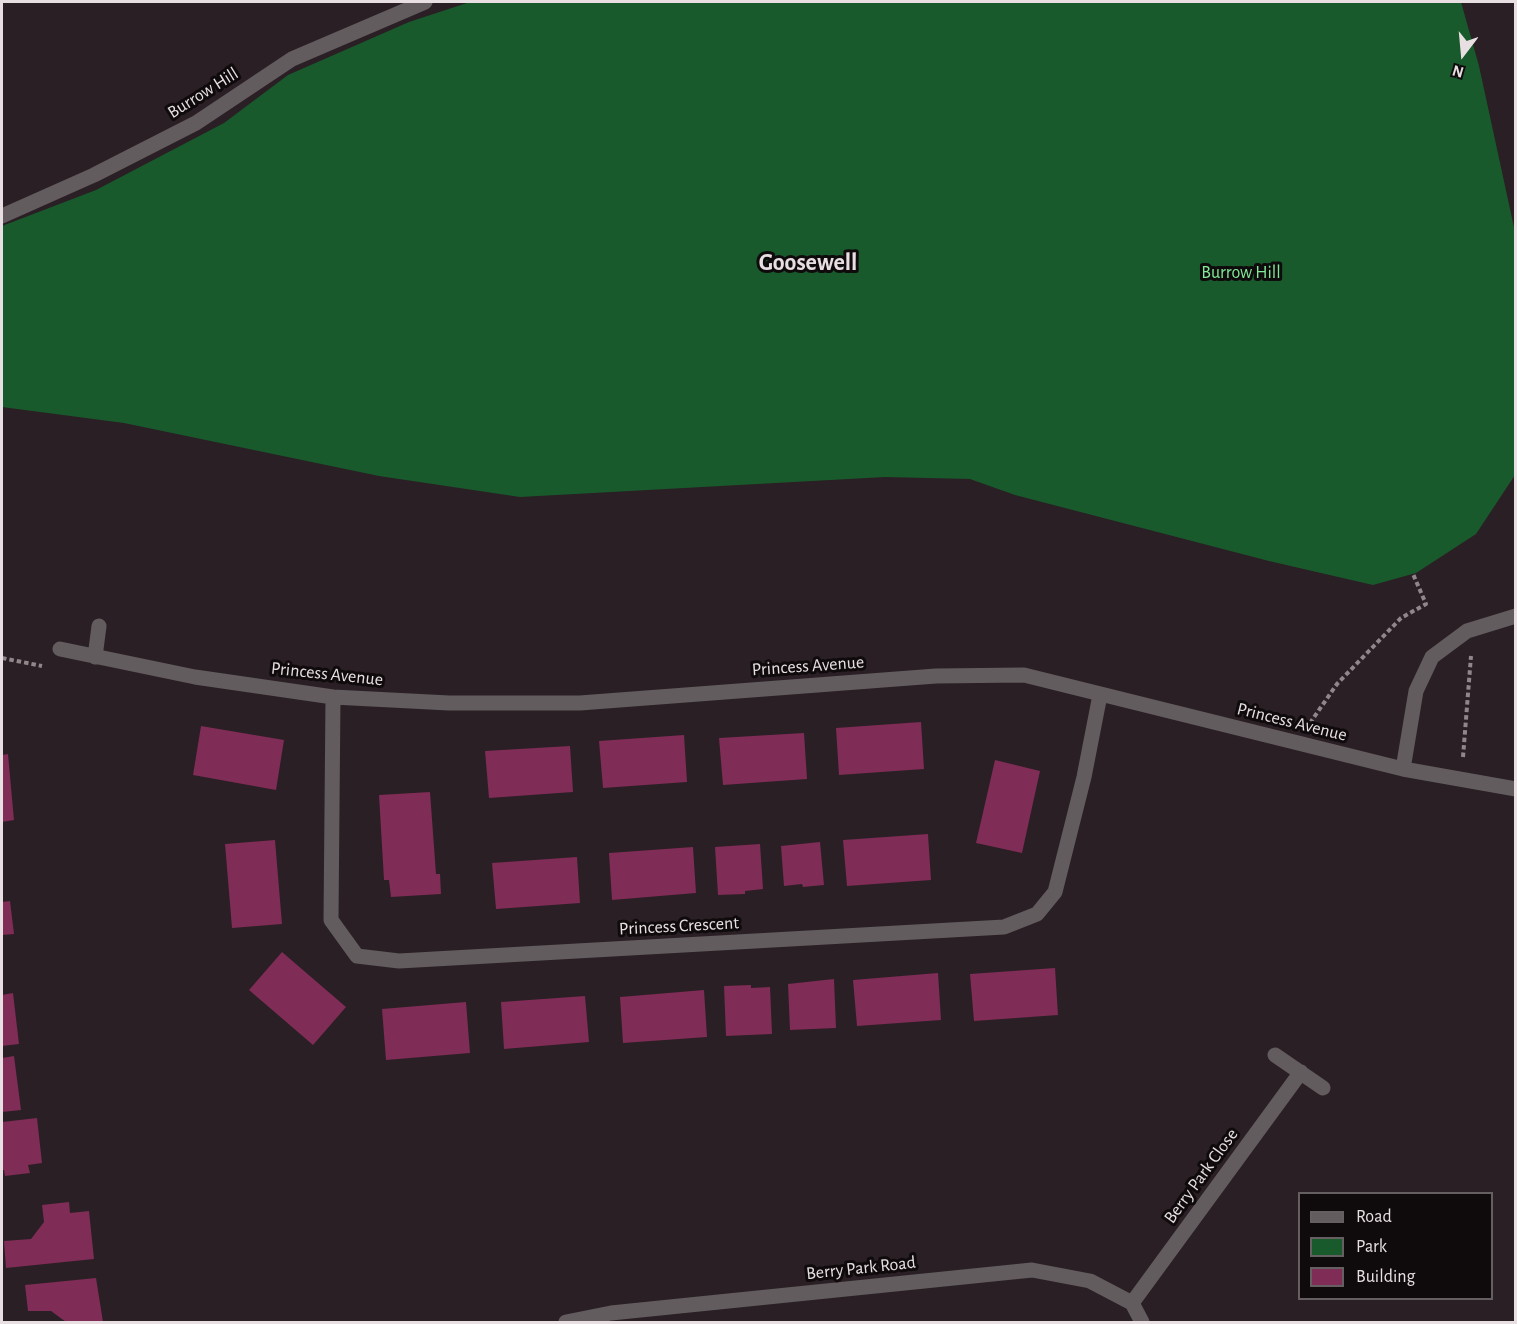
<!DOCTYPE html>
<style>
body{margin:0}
#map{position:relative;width:1517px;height:1324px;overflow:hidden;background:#2a1f24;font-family:"Alegreya Sans",sans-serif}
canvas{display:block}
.frame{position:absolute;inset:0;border:3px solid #e7dfe2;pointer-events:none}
.legend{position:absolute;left:1298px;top:1192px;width:195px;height:108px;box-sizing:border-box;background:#0f0a0c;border:2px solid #655f62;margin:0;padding:8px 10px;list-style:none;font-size:18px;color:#e7dfe2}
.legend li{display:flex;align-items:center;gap:12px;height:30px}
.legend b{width:30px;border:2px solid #655f62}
.north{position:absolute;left:1433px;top:24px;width:60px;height:60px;-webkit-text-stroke:4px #0f0a0c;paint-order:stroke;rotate:196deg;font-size:16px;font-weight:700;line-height:24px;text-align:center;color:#e7dfe2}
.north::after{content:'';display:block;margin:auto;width:21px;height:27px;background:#e7dfe2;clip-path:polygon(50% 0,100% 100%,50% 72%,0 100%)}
</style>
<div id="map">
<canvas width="1517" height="1324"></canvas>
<div class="frame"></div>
<ul class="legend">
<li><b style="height:8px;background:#625c5e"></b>Road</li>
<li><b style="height:16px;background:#195a2c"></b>Park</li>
<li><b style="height:16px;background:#7f2c56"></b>Building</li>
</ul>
<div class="north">N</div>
</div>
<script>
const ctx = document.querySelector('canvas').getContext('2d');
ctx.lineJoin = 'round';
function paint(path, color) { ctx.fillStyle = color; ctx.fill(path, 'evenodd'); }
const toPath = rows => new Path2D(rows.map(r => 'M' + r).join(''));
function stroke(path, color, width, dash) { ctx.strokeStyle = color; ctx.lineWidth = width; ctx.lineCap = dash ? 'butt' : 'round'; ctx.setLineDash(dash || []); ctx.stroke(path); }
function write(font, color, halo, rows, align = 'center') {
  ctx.font = font + ' "Alegreya Sans",sans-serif'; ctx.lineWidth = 6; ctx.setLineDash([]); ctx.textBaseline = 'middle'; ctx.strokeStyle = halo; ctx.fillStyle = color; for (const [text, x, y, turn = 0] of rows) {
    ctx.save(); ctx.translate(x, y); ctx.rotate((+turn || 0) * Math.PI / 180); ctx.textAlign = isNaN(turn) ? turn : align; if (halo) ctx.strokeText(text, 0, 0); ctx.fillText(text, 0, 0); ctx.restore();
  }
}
const green = toPath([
 [470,2,1461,2,1479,66,1515,232,1515,475,1476,534,1416,573,1373,585,1269,561,1015,495,970,479,885,477,520,497,379,476,124,423,2,407,2,226,96,190,224,123,288,75,409,22]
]);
const building = toPath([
 [921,722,924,769,839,775,836,728],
 [201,726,284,740,276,790,193,775],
 [804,733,807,779,723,785,719,738],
 [684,735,687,782,603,788,599,741],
 [570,746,573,792,489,798,485,751],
 [8,754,14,820,2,822,2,755],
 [995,760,1040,771,1022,853,976,843],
 [430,792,436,874,440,874,441,894,391,897,389,880,384,880,379,795],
 [928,834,931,880,847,886,843,840],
 [275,840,282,924,232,928,225,844],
 [820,842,824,885,803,887,802,884,784,886,781,846],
 [760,844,763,889,745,891,745,894,718,895,715,847],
 [693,847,696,893,612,900,609,853],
 [577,857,580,903,496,909,492,863],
 [10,901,14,934,2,935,2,902],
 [282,952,346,1007,313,1045,249,990],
 [1055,968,1058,1015,974,1021,970,974],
 [938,973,941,1020,857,1026,853,980],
 [834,979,836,1028,790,1030,788,984],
 [751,985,751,988,770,987,772,1034,726,1036,724,986],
 [704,990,707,1037,623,1043,620,997],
 [13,993,19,1044,2,1046,2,995],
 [585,996,589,1042,504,1049,501,1002],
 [466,1002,470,1053,386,1060,382,1009],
 [14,1056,21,1110,2,1112,2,1058],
 [37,1118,42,1163,28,1165,30,1173,5,1176,4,1170,2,1170,2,1122],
 [69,1202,70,1213,89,1211,94,1259,6,1268,4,1241,31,1239,44,1222,42,1205],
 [96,1278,103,1322,66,1322,51,1311,28,1311,25,1285]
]);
const path = toPath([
 [2,658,42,666],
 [1310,723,1337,684,1401,618,1426,604,1413,574],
 [1463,757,1471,656]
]);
const minor = toPath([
 [2,216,94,175,196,123,292,59,425,2],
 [60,649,195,677,333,697,449,703,580,703,936,676,1024,675,1403,769,1516,789],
 [95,657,99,626],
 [333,697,331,920,357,956,399,961,1004,927,1037,914,1055,892,1084,777,1100,695],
 [1403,769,1416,691,1432,657,1467,631,1516,616],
 [1275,1055,1323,1088],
 [1132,1303,1301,1072],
 [566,1322,611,1313,1032,1270,1090,1281,1132,1303,1142,1322]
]);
const streetNames = [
 ["Burrow Hill",203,93,-32],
 ["Princess Avenue",808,666,-4],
 ["Princess Avenue",327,674,6],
 ["Princess Avenue",1292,722,14],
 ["Princess Crescent",679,926,-3],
 ["Berry Park Close",1201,1176,-54],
 ["Berry Park Road",861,1268,-6]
];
const parkNames = [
 ["Burrow Hill",1241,273]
];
const districtNames = [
 ["Goosewell",808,263]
];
paint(green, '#195a2c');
paint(building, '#7f2c56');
stroke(path, '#90878b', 4, [4.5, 3]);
stroke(minor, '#625c5e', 15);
write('18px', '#e7dfe2', '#0f0a0c', streetNames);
write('18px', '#7fea97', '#0f0a0c', parkNames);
write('bold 24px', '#e7dfe2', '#0f0a0c', districtNames);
</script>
